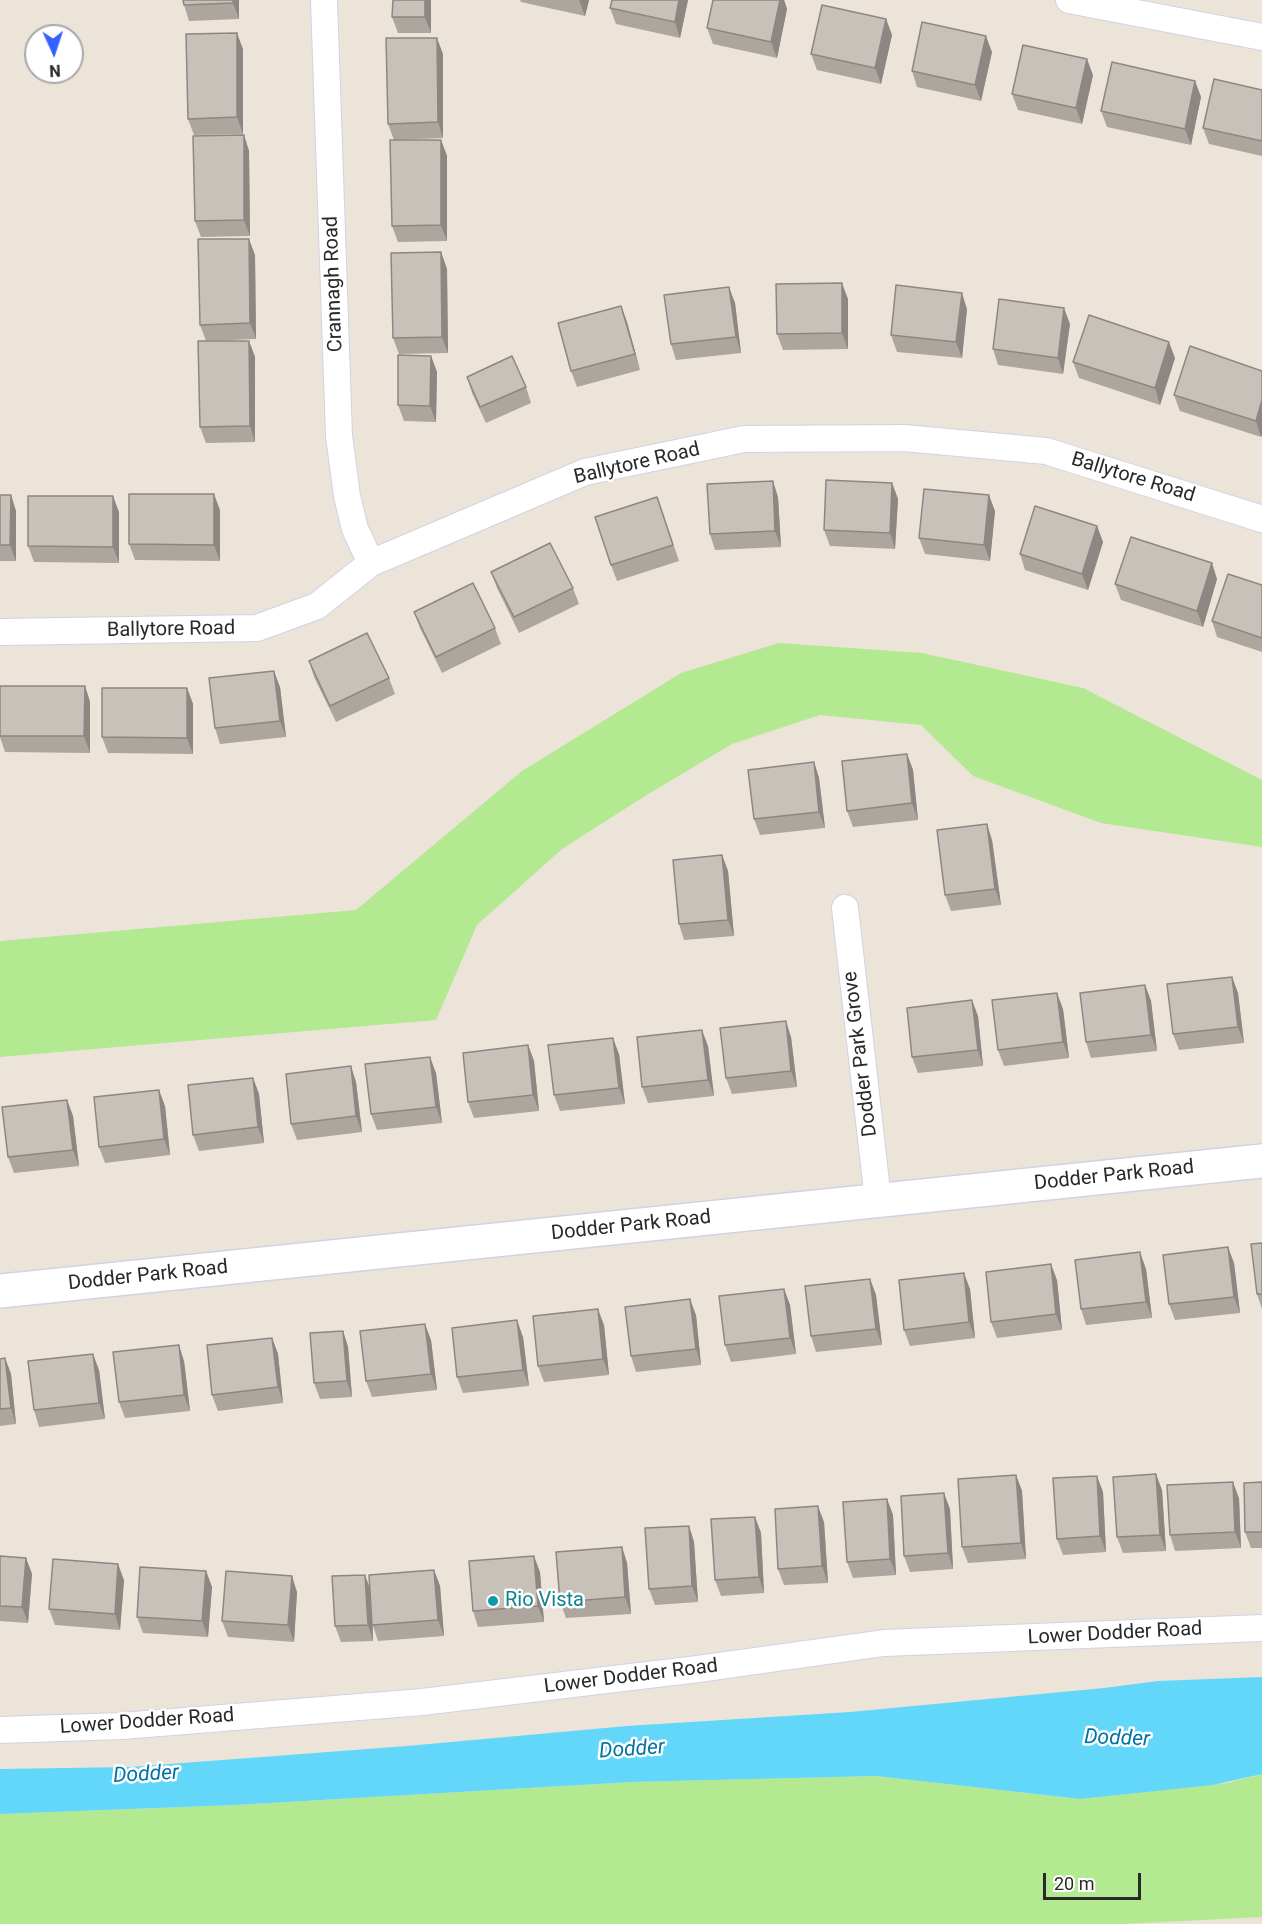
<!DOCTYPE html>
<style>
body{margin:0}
#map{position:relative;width:1262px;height:1924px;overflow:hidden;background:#ede4d9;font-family:Roboto,sans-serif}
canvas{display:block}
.north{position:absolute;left:24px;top:24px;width:60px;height:60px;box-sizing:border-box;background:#fff;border:2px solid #a9a9a9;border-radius:50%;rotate:177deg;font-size:16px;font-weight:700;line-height:24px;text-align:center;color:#292929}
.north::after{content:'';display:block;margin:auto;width:21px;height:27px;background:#3462ff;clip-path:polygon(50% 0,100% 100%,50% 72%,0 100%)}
.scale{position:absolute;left:1043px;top:1873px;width:98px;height:27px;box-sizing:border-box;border:3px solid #292929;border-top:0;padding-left:8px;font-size:18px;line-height:21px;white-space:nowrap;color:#292929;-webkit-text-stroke:4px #fff;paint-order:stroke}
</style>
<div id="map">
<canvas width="1262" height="1924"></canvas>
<div class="north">N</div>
<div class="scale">20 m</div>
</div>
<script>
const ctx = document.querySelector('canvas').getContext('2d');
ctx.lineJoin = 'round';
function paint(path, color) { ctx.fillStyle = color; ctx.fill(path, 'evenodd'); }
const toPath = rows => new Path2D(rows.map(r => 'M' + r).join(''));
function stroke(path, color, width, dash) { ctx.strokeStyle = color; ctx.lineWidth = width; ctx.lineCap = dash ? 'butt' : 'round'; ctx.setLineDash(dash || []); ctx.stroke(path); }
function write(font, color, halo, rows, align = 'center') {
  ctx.font = font + ' Roboto,sans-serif'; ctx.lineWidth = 5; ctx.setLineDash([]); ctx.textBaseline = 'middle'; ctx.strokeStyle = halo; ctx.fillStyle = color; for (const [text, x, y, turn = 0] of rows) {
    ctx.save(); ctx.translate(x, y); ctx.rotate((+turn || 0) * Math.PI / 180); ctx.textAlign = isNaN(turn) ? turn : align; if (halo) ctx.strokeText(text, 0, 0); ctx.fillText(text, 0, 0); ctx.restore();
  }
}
const green = toPath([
 [779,643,922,653,1083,688,1262,780,1262,847,1101,823,973,776,921,725,820,715,732,744,645,796,562,849,477,925,436,1020,0,1057,0,941,356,910,522,771,681,673],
 [1262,1774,1262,1917,1124,1924,0,1924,0,1814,235,1805,632,1782,876,1776,1080,1799,1227,1783]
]);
const water = toPath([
 [1262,1677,1262,1774,1213,1785,1080,1799,876,1776,632,1782,235,1805,0,1814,0,1769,130,1767,407,1746,627,1726,850,1712,1104,1688,1158,1681]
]);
const street = toPath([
 [324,0,339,436,347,496,355,529,371,563],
 [1069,0,1262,37],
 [0,632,257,628,317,606,371,563,585,472,744,439,904,438,1046,451,1262,519],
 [845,908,878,1200],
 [0,1730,122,1726,422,1702,698,1669,884,1643,1262,1628]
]);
const secondary = toPath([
 [0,1291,1262,1161]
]);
const wall = toPath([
 [239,0,239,19,189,21,184,5],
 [431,0,431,33,398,33,392,17],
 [520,0,589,0,585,16,521,2],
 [612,0,688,0,680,38,616,24,610,8],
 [713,0,784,0,787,9,777,58,713,44,707,28],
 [886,19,892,35,881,84,817,70,811,54],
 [243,49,243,134,194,135,188,119],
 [992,52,981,101,917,87,912,71],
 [443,54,443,138,394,140,388,124],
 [1093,75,1082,124,1018,110,1012,94],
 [1195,81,1201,97,1191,145,1107,127,1101,111],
 [1262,90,1262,156,1209,144,1203,128],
 [244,135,249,151,250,236,201,237,195,221],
 [441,140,447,156,447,241,398,242,392,226],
 [441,252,447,269,448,353,399,354,393,338],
 [255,255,256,339,206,341,200,325],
 [848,299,848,349,783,350,777,334],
 [735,303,741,353,676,360,671,344],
 [621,306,627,322,640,370,577,387,571,371],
 [967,309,962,358,897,352,891,335],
 [1070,324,1063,374,998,365,993,349],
 [249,341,255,357,255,442,206,443,200,427],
 [431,356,437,372,436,422,404,421,398,405],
 [1175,358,1160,405,1079,378,1073,362],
 [1262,371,1261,437,1180,411,1174,395],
 [467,377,526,387,531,403,486,423,472,393],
 [892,483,898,499,895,549,830,546,824,530],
 [0,495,11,495,16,511,16,561,0,561],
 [778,497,781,547,715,550,710,534],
 [220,510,220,561,135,560,129,544],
 [995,511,990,561,925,554,919,538],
 [119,512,119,563,34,562,28,546],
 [663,513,679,561,617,581,611,565],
 [1097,526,1103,542,1088,590,1025,570,1020,554],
 [491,572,573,588,579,604,519,633,497,588],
 [1217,579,1203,627,1121,600,1115,584],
 [1262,585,1262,652,1217,637,1212,621],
 [414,612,495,628,501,644,442,673,420,628],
 [309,661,389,678,395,694,336,722,314,677],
 [0,686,85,686,90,702,90,753,5,752,0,737],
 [280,687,286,737,220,744,215,728],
 [187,688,193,704,193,754,108,753,102,737],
 [907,754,913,770,918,820,853,827,847,811],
 [814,762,819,778,825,828,760,835,754,819],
 [992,840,1001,905,951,911,945,895],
 [722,855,728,871,734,936,684,940,679,924],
 [1232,977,1238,993,1244,1043,1179,1050,1173,1034],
 [1145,985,1151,1001,1157,1051,1091,1058,1086,1042],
 [1063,1009,1069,1058,1004,1066,998,1050],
 [978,1016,983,1066,918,1073,912,1057],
 [791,1037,797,1087,732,1094,726,1078],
 [528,1045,534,1061,539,1111,474,1118,468,1102],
 [708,1046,714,1096,648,1103,642,1087],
 [619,1054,625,1104,560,1111,554,1095],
 [436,1073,442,1123,377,1130,371,1114],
 [253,1078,259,1094,264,1143,199,1151,193,1135],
 [356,1082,362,1132,297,1140,291,1124],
 [67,1100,73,1116,79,1166,14,1173,8,1157],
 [165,1106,170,1155,105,1163,99,1147],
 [1262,1243,1262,1309,1257,1294],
 [1234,1263,1240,1313,1175,1320,1169,1304],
 [1146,1269,1152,1318,1086,1325,1081,1309],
 [870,1279,876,1295,882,1345,816,1352,811,1336],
 [1057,1280,1062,1330,997,1338,991,1322],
 [784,1289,790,1305,796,1354,731,1362,725,1345],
 [970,1289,975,1338,910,1346,904,1330],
 [696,1315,701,1365,636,1372,631,1356],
 [604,1325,609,1375,544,1382,538,1366],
 [343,1331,348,1347,352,1397,320,1399,314,1383],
 [523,1337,529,1386,463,1393,457,1377],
 [272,1338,278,1354,283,1403,218,1411,212,1395],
 [431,1340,437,1390,372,1397,366,1381],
 [5,1358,11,1374,16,1424,0,1426,0,1359],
 [184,1361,190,1411,125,1418,119,1402],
 [99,1370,105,1419,39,1427,34,1410],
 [1016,1475,1022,1491,1026,1559,968,1563,962,1547],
 [1262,1482,1262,1548,1251,1548,1245,1532],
 [1162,1490,1166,1551,1123,1553,1117,1537],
 [1103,1492,1106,1552,1063,1555,1057,1539],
 [1239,1498,1241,1548,1175,1551,1170,1535],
 [887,1499,893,1515,896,1575,853,1578,847,1562],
 [950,1509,953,1569,910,1572,904,1556],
 [755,1517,761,1533,764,1593,721,1596,715,1580],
 [824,1522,828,1583,784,1585,778,1569],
 [689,1526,694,1542,698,1602,655,1605,649,1589],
 [622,1547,627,1563,631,1614,566,1618,560,1602],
 [0,1556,26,1558,32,1574,28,1623,0,1621],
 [434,1570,440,1586,444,1636,378,1641,373,1626,373,1641,341,1642,335,1626,370,1587],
 [206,1571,212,1587,208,1637,143,1633,137,1617],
 [540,1572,544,1622,478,1627,473,1611],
 [124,1580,120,1630,55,1625,49,1609],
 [297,1592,294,1642,228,1637,222,1621]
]);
const shadedWall = toPath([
 [233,0,239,0,239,19,233,3],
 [425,0,431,0,431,33,425,17],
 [579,0,589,0,585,16],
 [679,0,688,0,680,38,675,22],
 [780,0,784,0,787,9,777,58,771,42],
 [886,19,892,35,881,84,875,68],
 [237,33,243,49,243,134,237,117],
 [986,36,992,52,981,101,975,85],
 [437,38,443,54,443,138,438,122],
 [1087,59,1093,75,1082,124,1076,108],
 [1195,81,1201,97,1191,145,1185,129],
 [244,135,249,151,250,236,244,220],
 [441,140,447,156,447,241,441,225],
 [249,239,255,255,256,339,250,323],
 [441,252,447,269,448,353,442,337],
 [842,283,848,299,848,349,842,333],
 [729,287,735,303,741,353,736,337],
 [962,293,967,309,962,358,956,342],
 [621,306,627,322,640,370,635,354],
 [1064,308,1070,324,1063,374,1058,358],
 [249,341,255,357,255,442,250,426],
 [1169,342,1175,358,1160,405,1155,388],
 [431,356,437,372,436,422,430,406],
 [1262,400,1262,435,1261,437,1256,421],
 [773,481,778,497,781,547,775,531],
 [892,483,898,499,895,549,890,533],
 [214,494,220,510,220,561,214,545],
 [11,495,16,511,16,561,10,545],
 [989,495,995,511,990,561,984,545],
 [113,496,119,512,119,563,113,547],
 [1097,526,1103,542,1088,590,1082,574],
 [1212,563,1217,579,1203,627,1197,611],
 [274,671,280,687,286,737,280,721],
 [85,686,90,702,90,753,84,736],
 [187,688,193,704,193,754,187,738],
 [907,754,913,770,918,820,912,803],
 [814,762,819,778,825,828,819,812],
 [987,824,992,840,1001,905,995,889],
 [722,855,728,871,734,936,728,920],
 [1232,977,1238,993,1244,1043,1238,1027],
 [1145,985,1151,1001,1157,1051,1151,1035],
 [1057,993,1063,1009,1069,1058,1063,1042],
 [972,1000,978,1016,983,1066,978,1050],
 [786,1021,791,1037,797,1087,791,1071],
 [702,1030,708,1046,714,1096,708,1080],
 [613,1038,619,1054,625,1104,619,1088],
 [528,1045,534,1061,539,1111,533,1095],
 [430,1057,436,1073,442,1123,436,1107],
 [351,1066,356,1082,362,1132,356,1116],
 [253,1078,259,1094,264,1143,258,1127],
 [159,1090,165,1106,170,1155,164,1139],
 [67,1100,73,1116,79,1166,73,1150],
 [1228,1247,1234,1263,1240,1313,1234,1297],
 [1140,1252,1146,1269,1152,1318,1146,1302],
 [1051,1264,1057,1280,1062,1330,1056,1314],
 [964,1273,970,1289,975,1338,969,1322],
 [870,1279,876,1295,882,1345,876,1329],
 [784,1289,790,1305,796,1354,790,1338],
 [690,1299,696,1315,701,1365,696,1349],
 [598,1309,604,1325,609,1375,603,1359],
 [517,1320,523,1337,529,1386,523,1370],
 [425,1324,431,1340,437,1390,431,1374],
 [343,1331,348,1347,352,1397,347,1381],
 [272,1338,278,1354,283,1403,278,1387],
 [179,1345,184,1361,190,1411,184,1395],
 [93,1354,99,1370,105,1419,99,1403],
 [5,1358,11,1374,16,1424,11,1408],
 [1156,1474,1162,1490,1166,1551,1160,1535],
 [1016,1475,1022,1491,1026,1559,1021,1543],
 [1097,1476,1103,1492,1106,1552,1100,1536],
 [1233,1482,1239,1498,1241,1548,1235,1532],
 [944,1493,950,1509,953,1569,948,1553],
 [887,1499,893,1515,896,1575,890,1559],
 [818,1506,824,1522,828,1583,822,1566],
 [755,1517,761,1533,764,1593,759,1577],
 [689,1526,694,1542,698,1602,692,1586],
 [622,1547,627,1563,631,1614,625,1597],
 [534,1556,540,1572,544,1622,538,1606],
 [26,1558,32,1574,28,1623,22,1607],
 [118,1564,124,1580,120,1630,115,1614],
 [434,1570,440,1586,444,1636,438,1620],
 [206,1571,212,1587,208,1637,202,1621],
 [365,1575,371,1591,373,1641,368,1625],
 [292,1576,297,1592,294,1642,288,1625]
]);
const building = toPath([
 [183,0,233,0,233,3,184,5,183,0],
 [393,0,425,0,425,17,392,17,393,0],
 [612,0,679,0,675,22,610,8,612,0],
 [713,0,780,0,771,42,707,28,713,0],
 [822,5,886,19,875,68,811,54,822,5],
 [922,22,986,36,975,85,912,71,922,22],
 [237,33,237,117,188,119,186,34,237,33],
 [386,38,437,38,438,122,388,124,386,38],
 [1023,45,1087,59,1076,108,1012,94,1023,45],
 [1112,62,1195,81,1185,129,1101,111,1112,62],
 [1214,79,1262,90,1262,141,1203,128,1214,79],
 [244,135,244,220,195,221,193,136,244,135],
 [390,140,441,140,441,225,392,226,390,140],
 [198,239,249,239,250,323,200,325,198,239],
 [441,252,442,337,393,338,391,253,441,252],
 [842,283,842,333,777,334,776,284,842,283],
 [896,285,962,293,956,342,891,335,896,285],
 [729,287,736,337,671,344,664,295,729,287],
 [999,299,1064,308,1058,358,993,349,999,299],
 [621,306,635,354,571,371,558,323,621,306],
 [1089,315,1169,342,1155,388,1073,362,1089,315],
 [198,341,249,341,250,426,200,427,198,341],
 [1190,346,1262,371,1262,400,1256,421,1174,395,1190,346],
 [398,355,431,356,430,406,398,405,398,355],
 [512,356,526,387,480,407,467,377,512,356],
 [826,480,892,483,890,533,824,530,826,480],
 [773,481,775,531,710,534,707,484,773,481],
 [924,489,989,495,984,545,919,538,924,489],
 [129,494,214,494,214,545,129,544,129,494],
 [0,495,11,495,10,545,0,545,0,495],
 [28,496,113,496,113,547,28,546,28,496],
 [657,497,673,545,611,565,595,517,657,497],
 [1035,506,1097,526,1082,574,1020,554,1035,506],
 [1131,537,1212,563,1197,611,1115,584,1131,537],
 [550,543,573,588,514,617,491,572,550,543],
 [1228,574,1262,585,1262,638,1212,621,1228,574],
 [473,583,495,628,436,657,414,612,473,583],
 [367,633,389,678,330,706,309,661,367,633],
 [274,671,280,721,215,728,209,678,274,671],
 [0,686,85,686,84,736,0,736,0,686],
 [102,688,187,688,187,738,102,737,102,688],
 [907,754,912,803,847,811,842,761,907,754],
 [814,762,819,812,754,819,748,770,814,762],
 [987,824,995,889,945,895,937,830,987,824],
 [722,855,728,920,679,924,673,860,722,855],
 [1232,977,1238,1027,1173,1034,1167,984,1232,977],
 [1145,985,1151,1035,1086,1042,1080,993,1145,985],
 [1057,993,1063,1042,998,1050,992,1000,1057,993],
 [972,1000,978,1050,912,1057,907,1008,972,1000],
 [786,1021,791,1071,726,1078,720,1028,786,1021],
 [702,1030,708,1080,642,1087,637,1037,702,1030],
 [613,1038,619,1088,554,1095,548,1045,613,1038],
 [528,1045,533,1095,468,1102,463,1053,528,1045],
 [430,1057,436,1107,371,1114,365,1064,430,1057],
 [351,1066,356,1116,291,1124,286,1074,351,1066],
 [253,1078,258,1127,193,1135,188,1085,253,1078],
 [159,1090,164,1139,99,1147,94,1097,159,1090],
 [67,1100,73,1150,8,1157,2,1107,67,1100],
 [1262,1243,1262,1294,1257,1294,1251,1244,1262,1243],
 [1228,1247,1234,1297,1169,1304,1163,1255,1228,1247],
 [1140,1252,1146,1302,1081,1309,1075,1260,1140,1252],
 [1051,1264,1056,1314,991,1322,986,1272,1051,1264],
 [964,1273,969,1322,904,1330,899,1280,964,1273],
 [870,1279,876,1329,811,1336,805,1286,870,1279],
 [784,1289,790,1338,725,1345,719,1296,784,1289],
 [690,1299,696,1349,631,1356,625,1307,690,1299],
 [598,1309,603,1359,538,1366,533,1316,598,1309],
 [517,1320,523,1370,457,1377,452,1328,517,1320],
 [425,1324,431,1374,366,1381,360,1331,425,1324],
 [343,1331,347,1381,314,1383,310,1333,343,1331],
 [272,1338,278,1387,212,1395,207,1345,272,1338],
 [179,1345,184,1395,119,1402,113,1352,179,1345],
 [93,1354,99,1403,34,1410,28,1361,93,1354],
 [5,1358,11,1408,0,1409,0,1359,5,1358],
 [1156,1474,1160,1535,1117,1537,1113,1477,1156,1474],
 [1016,1475,1021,1543,962,1547,958,1479,1016,1475],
 [1097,1476,1100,1536,1057,1539,1053,1478,1097,1476],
 [1233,1482,1235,1532,1170,1535,1167,1485,1233,1482],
 [1262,1482,1262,1532,1245,1532,1244,1483,1262,1482],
 [944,1493,948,1553,904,1556,901,1496,944,1493],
 [887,1499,890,1559,847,1562,843,1502,887,1499],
 [818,1506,822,1566,778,1569,775,1509,818,1506],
 [755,1517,759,1577,715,1580,711,1519,755,1517],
 [689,1526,692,1586,649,1589,645,1528,689,1526],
 [622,1547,625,1597,560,1602,556,1552,622,1547],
 [0,1556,26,1558,22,1607,0,1606,0,1556],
 [534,1556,538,1606,473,1611,469,1561,534,1556],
 [53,1559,118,1564,115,1614,49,1609,53,1559],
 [140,1567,206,1571,202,1621,137,1617,140,1567],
 [434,1570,438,1620,372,1625,369,1575,434,1570],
 [226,1571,292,1576,288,1625,222,1621,226,1571],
 [365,1575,368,1625,335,1626,332,1576,365,1575]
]);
const markers = [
 [493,1601,6,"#0f9aa8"]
];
const streetNames = [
 ["Crannagh Road",334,284,-92],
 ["Ballytore Road",637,464,-13],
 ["Ballytore Road",1133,478,17],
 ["Ballytore Road",171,630,-1],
 ["Dodder Park Grove",861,1054,-97],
 ["Dodder Park Road",1114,1176,-6],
 ["Dodder Park Road",631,1226,-6],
 ["Dodder Park Road",148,1276,-6],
 ["Lower Dodder Road",1115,1634,-3],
 ["Lower Dodder Road",631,1677,-7],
 ["Lower Dodder Road",147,1722,-4]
];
const cultureNames = [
 ["Rio Vista",505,1601]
];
const waterNames = [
 ["Dodder",1117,1739,2],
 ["Dodder",632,1750,-4],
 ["Dodder",146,1775,-3]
];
paint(green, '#b2e991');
paint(water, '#62d7f9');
stroke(street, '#cfd3e4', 28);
stroke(secondary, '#cfd3e4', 36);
stroke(street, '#fff', 26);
stroke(secondary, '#fff', 33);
paint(wall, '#aca69f');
paint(shadedWall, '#8c8782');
paint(building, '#c8c1b9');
stroke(building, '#8c8782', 1.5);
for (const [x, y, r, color] of markers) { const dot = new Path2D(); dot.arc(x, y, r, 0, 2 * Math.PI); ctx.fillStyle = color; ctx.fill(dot); stroke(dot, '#fff', 2); }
write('20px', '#292929', '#fff', streetNames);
write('20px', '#0d838f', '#fff', cultureNames, 'left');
write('italic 21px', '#0173a5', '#fff', waterNames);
</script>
